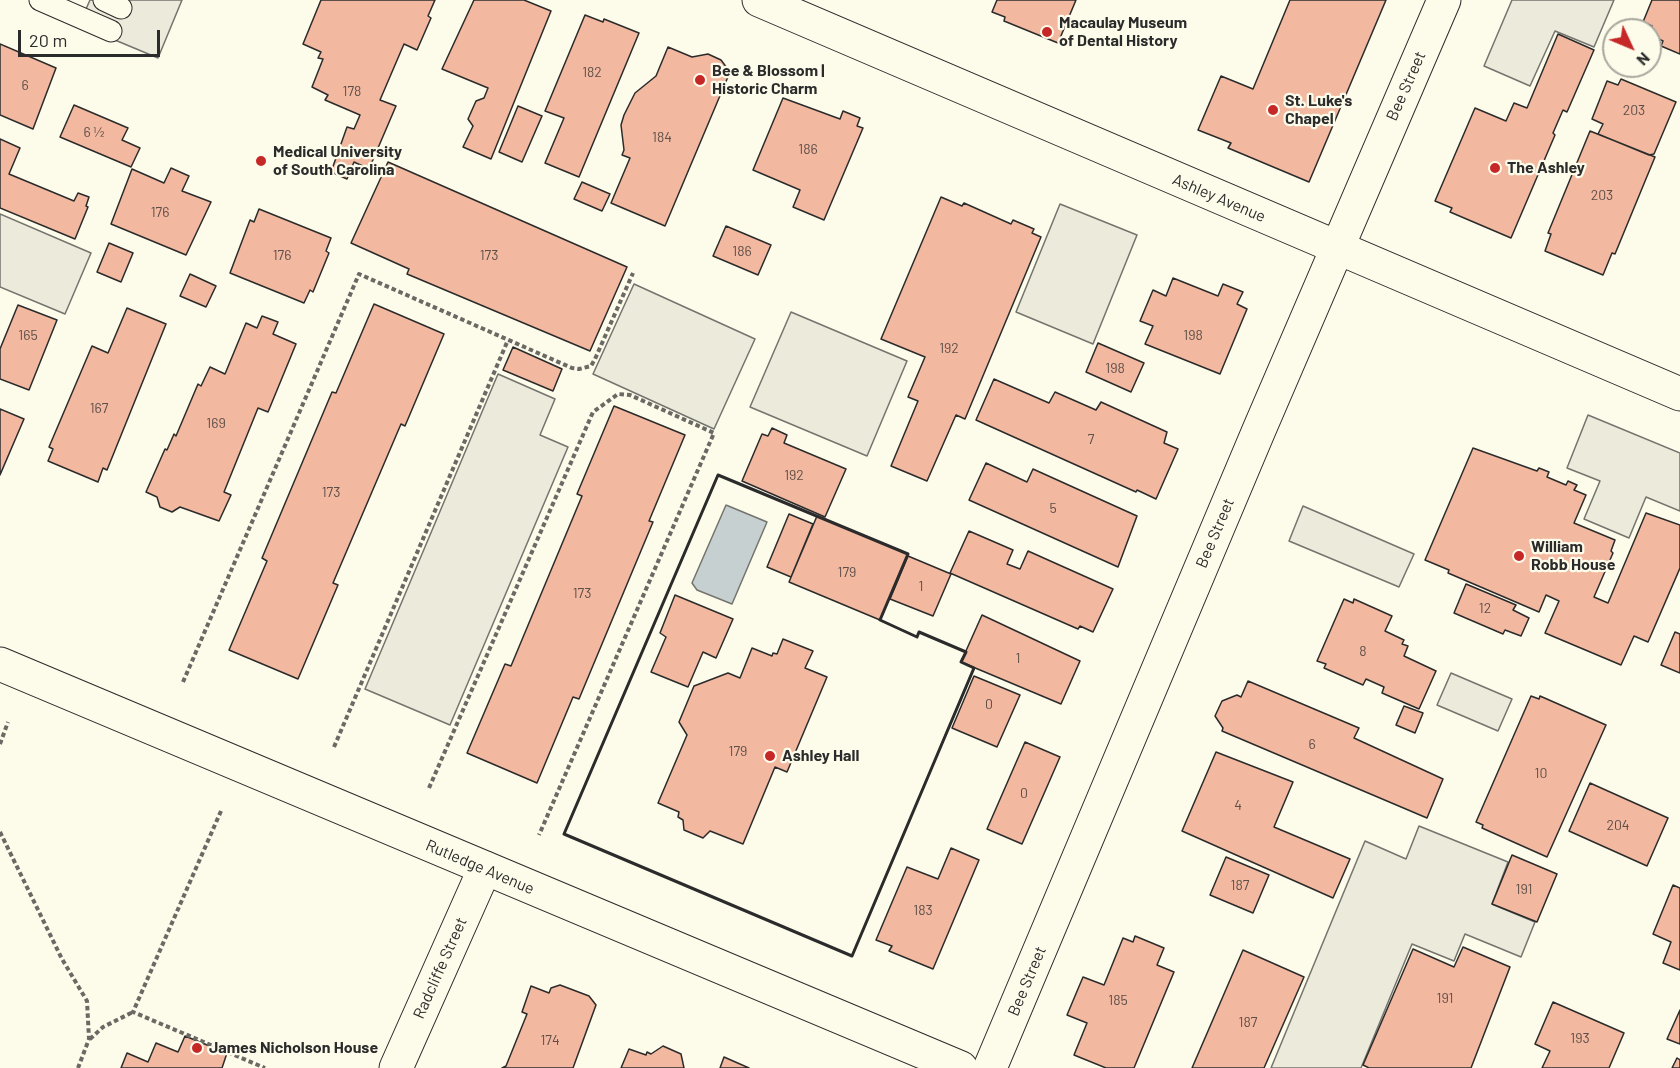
<!DOCTYPE html>
<meta charset="utf-8">
<style>
body{margin:0}
#map{position:relative;width:1680px;height:1068px;overflow:hidden;background:#fdfbea;font-family:Barlow,sans-serif}
canvas{display:block}
.north{position:absolute;left:1602px;top:18px;width:60px;height:60px;box-sizing:border-box;background:#fdfbea;border:2px solid #a9a89e;border-radius:50%;rotate:134deg;font-size:16px;font-weight:700;line-height:24px;text-align:center;color:#2b2b2b}
.north::after{content:'';display:block;margin:auto;width:21px;height:27px;background:#c62828;clip-path:polygon(50% 0,100% 100%,50% 72%,0 100%)}
.scale{position:absolute;left:18px;top:30px;width:142px;height:27px;box-sizing:border-box;border:3px solid #2b2b2b;border-top:0;padding-left:8px;font-size:18px;line-height:21px;white-space:nowrap;color:#2b2b2b;-webkit-text-stroke:4px #fdfbea;paint-order:stroke}
</style>
<div id="map">
<canvas width="1680" height="1068"></canvas>
<div class="north">N</div>
<div class="scale">20 m</div>
</div>
<script>
const ctx = document.querySelector('canvas').getContext('2d');
ctx.lineJoin = 'round';
function paint(path, color) { ctx.fillStyle = color; ctx.fill(path, 'evenodd'); }
const toPath = rows => new Path2D(rows.map(r => 'M' + r).join(''));
function stroke(path, color, width, dash) { ctx.strokeStyle = color; ctx.lineWidth = width; ctx.lineCap = dash ? 'butt' : 'round'; ctx.setLineDash(dash || []); ctx.stroke(path); }
function write(font, color, halo, rows, align = 'center') {
  ctx.font = font + ' Barlow,sans-serif'; ctx.lineWidth = 4.5; ctx.setLineDash([]); ctx.textBaseline = 'middle'; ctx.strokeStyle = halo; ctx.fillStyle = color; for (const [text, x, y, turn = 0] of rows) {
    ctx.save(); ctx.translate(x, y); ctx.rotate((+turn || 0) * Math.PI / 180); ctx.textAlign = isNaN(turn) ? turn : align; if (halo) ctx.strokeText(text, 0, 0); ctx.fillText(text, 0, 0); ctx.restore();
  }
}
const parking = toPath([
 [90,0,182,0,158,58,79,25,90,0],
 [1512,0,1614,0,1594,47,1555,31,1530,86,1484,66,1512,0],
 [1060,204,1137,235,1093,344,1016,312,1060,204],
 [0,214,91,253,65,314,0,287,0,214],
 [634,284,755,339,714,429,593,374,634,284],
 [791,312,907,361,867,456,750,407,791,312],
 [498,374,555,399,540,435,568,447,450,725,365,689,498,374],
 [1588,415,1680,453,1680,511,1646,497,1629,538,1584,519,1600,481,1567,468,1588,415],
 [1303,506,1414,554,1399,587,1289,541,1303,506],
 [1451,673,1512,699,1498,731,1437,705,1451,673],
 [1419,826,1508,862,1492,904,1535,922,1521,957,1465,934,1454,961,1412,944,1361,1068,1271,1068,1365,841,1406,859,1419,826]
]);
const water = toPath([
 [726,505,767,522,732,604,697,590,692,583,726,505]
]);
const building = toPath([
 [321,0,435,0,428,16,431,18,417,50,404,44,380,100,396,106,369,169,354,162,347,179,331,172,347,127,354,129,360,115,325,100,328,95,312,87,323,59,318,58,321,52,303,44,321,0],
 [474,0,524,0,551,11,491,159,463,147,473,126,468,119,476,101,484,98,488,88,442,69,474,0],
 [997,0,1076,0,1058,43,1004,21,1005,17,992,12,997,0],
 [1290,0,1386,0,1309,182,1228,148,1231,143,1198,130,1221,76,1253,89,1290,0],
 [1652,0,1680,0,1680,54,1661,46,1663,41,1650,35,1652,26,1643,22,1652,0],
 [585,15,603,22,604,19,639,33,579,177,545,163,564,118,545,111,585,15],
 [1558,34,1594,50,1567,112,1563,110,1553,133,1555,135,1511,238,1450,212,1452,208,1435,201,1475,108,1506,121,1514,103,1527,108,1558,34],
 [0,44,56,68,33,129,0,115,0,44],
 [668,47,692,57,708,54,721,60,730,72,665,226,611,203,630,158,622,155,624,150,621,125,624,115,635,93,656,76,668,47],
 [1621,79,1676,102,1654,154,1649,155,1598,134,1603,124,1592,119,1607,81,1618,85,1621,79],
 [783,98,840,119,843,111,860,118,857,126,863,128,824,220,793,207,800,190,753,170,783,98],
 [74,105,128,128,122,140,140,148,131,167,60,137,74,105],
 [518,106,542,116,522,162,499,152,518,106],
 [1590,131,1655,157,1615,254,1612,253,1603,275,1545,251,1551,234,1548,233,1590,131],
 [0,139,20,148,9,174,74,201,78,193,89,197,86,206,88,207,75,239,0,208,0,139],
 [388,162,627,267,590,351,407,274,409,269,351,243,388,162],
 [171,168,189,176,182,191,211,202,186,255,111,224,132,169,164,183,171,168],
 [582,182,610,194,602,211,574,199,582,182],
 [941,197,962,206,964,203,1011,224,1013,220,1034,229,1032,233,1041,237,965,419,956,415,927,481,891,466,918,401,908,397,925,357,881,339,941,197],
 [259,209,331,238,326,251,329,253,313,292,310,290,304,303,230,273,250,220,254,222,259,209],
 [726,226,771,245,758,275,713,256,726,226],
 [109,243,133,253,121,282,97,272,109,243],
 [190,274,216,286,206,307,180,296,190,274],
 [1173,278,1218,296,1223,284,1243,292,1237,304,1247,309,1220,374,1145,344,1153,326,1140,321,1153,290,1166,296,1173,278],
 [374,304,444,334,405,426,401,424,333,583,338,585,298,679,229,650,267,561,262,558,332,392,336,393,374,304],
 [18,305,57,320,29,390,0,379,0,349,18,305],
 [127,308,166,324,107,470,103,468,98,482,48,461,53,449,49,447,92,346,108,353,127,308],
 [262,316,278,322,273,334,296,344,268,412,258,408,224,492,231,495,219,521,180,507,172,512,160,507,157,497,146,492,165,449,167,450,174,434,176,436,198,384,201,386,210,367,225,374,246,323,257,328,262,316],
 [1098,343,1144,363,1131,392,1086,372,1098,343],
 [513,347,562,369,553,391,503,370,513,347],
 [994,379,1049,403,1055,392,1096,410,1101,402,1167,432,1164,443,1178,449,1156,499,1137,490,1136,492,976,420,994,379],
 [614,406,685,435,649,521,653,522,579,699,573,697,537,783,467,753,505,664,511,666,582,496,577,494,614,406],
 [0,409,24,419,0,475,0,409],
 [772,428,787,435,784,443,846,469,825,517,742,481,762,434,768,436,772,428],
 [1473,448,1537,471,1539,468,1549,472,1547,477,1566,485,1568,481,1577,485,1574,490,1586,495,1574,523,1615,540,1611,551,1613,553,1594,597,1608,603,1646,513,1680,525,1680,568,1648,642,1634,636,1621,665,1545,633,1559,601,1546,595,1539,612,1448,573,1449,570,1425,560,1473,448],
 [986,463,1027,482,1033,469,1137,516,1118,567,969,500,986,463],
 [789,514,813,524,791,577,767,567,789,514],
 [817,516,908,554,880,620,789,582,817,516],
 [969,531,1013,550,1007,564,1020,569,1028,551,1113,589,1093,632,1080,626,1078,629,950,573,969,531],
 [908,556,951,574,933,616,890,599,908,556],
 [1466,584,1516,605,1513,610,1529,618,1521,636,1505,630,1503,634,1454,613,1466,584],
 [675,595,733,619,716,658,703,652,688,687,651,672,666,637,660,633,675,595],
 [1344,599,1353,603,1354,599,1392,616,1385,631,1404,640,1402,644,1408,646,1404,656,1436,671,1419,709,1382,693,1384,687,1366,679,1363,685,1324,668,1326,664,1317,661,1344,599],
 [982,615,1080,661,1061,704,961,662,982,615],
 [1675,632,1680,634,1680,673,1661,665,1675,632],
 [783,639,813,651,805,668,827,677,787,772,775,767,743,844,710,831,703,838,684,830,683,820,678,817,679,812,658,803,687,735,679,722,694,686,728,673,740,678,752,648,772,656,773,653,777,654,783,639],
 [974,676,1020,695,997,747,952,728,974,676],
 [1248,681,1359,728,1354,738,1443,779,1427,818,1222,731,1223,728,1215,716,1222,701,1237,695,1241,697,1248,681],
 [1531,696,1539,699,1540,696,1606,725,1547,857,1482,828,1483,825,1476,822,1531,696],
 [1404,706,1423,713,1415,733,1396,725,1404,706],
 [1025,742,1060,757,1022,844,987,829,1025,742],
 [1216,752,1293,782,1274,827,1350,859,1333,898,1182,831,1216,752],
 [1590,783,1668,818,1647,866,1569,831,1590,783],
 [951,848,979,860,933,969,889,951,892,946,876,940,907,867,938,879,951,848],
 [1512,855,1557,874,1537,922,1492,904,1512,855],
 [1226,857,1269,875,1253,913,1210,895,1226,857],
 [1673,885,1680,888,1680,970,1663,963,1671,942,1653,934,1673,885],
 [1135,936,1164,948,1157,965,1174,972,1134,1068,1106,1068,1074,1055,1087,1023,1067,1015,1083,977,1104,985,1123,938,1133,942,1135,936],
 [1463,947,1510,967,1471,1068,1369,1068,1363,1065,1413,949,1454,967,1463,947],
 [1243,950,1304,977,1264,1068,1192,1068,1243,950],
 [560,985,589,996,596,1005,573,1068,502,1068,506,1066,527,1014,522,1012,531,986,549,993,551,988,560,985],
 [1553,1002,1624,1033,1609,1068,1542,1068,1550,1051,1535,1044,1553,1002],
 [1680,1010,1680,1044,1667,1039,1680,1010],
 [185,1036,227,1053,222,1068,121,1068,127,1053,148,1062,156,1043,178,1052,185,1036],
 [663,1046,681,1054,684,1068,621,1068,629,1049,646,1055,647,1052,651,1054,663,1046],
 [724,1057,749,1068,720,1068,724,1057],
 [1677,1058,1680,1060,1680,1068,1672,1068,1677,1058]
]);
const path = toPath([
 [183,682,359,274,572,368,579,369,591,366,595,359,633,273],
 [0,744,8,722],
 [334,747,508,340],
 [429,788,593,412,618,394,630,395,714,433,539,835],
 [221,811,133,1012,265,1068],
 [0,832,62,959,87,1001,89,1039,78,1068],
 [90,1039,103,1027,133,1012]
]);
const service = toPath([
 [40,0,111,31],
 [104,0,121,8]
]);
const minor = toPath([
 [396,1068,485,868]
]);
const tertiary = toPath([
 [759,0,1680,394],
 [990,1068,1259,430,1444,0]
]);
const secondary = toPath([
 [0,664,961,1068]
]);
const wall = toPath([
 [718,475,908,554,880,620,917,637,919,632,966,652,961,662,974,668,852,956,564,834,718,475]
]);
const markers = [
 [1047,32,6,"#c62828"],
 [700,80,6,"#c62828"],
 [1273,110,6,"#c62828"],
 [261,161,6,"#c62828"],
 [1495,168,6,"#c62828"],
 [1519,556,6,"#c62828"],
 [770,756,6,"#c62828"],
 [197,1048,6,"#c62828"]
];
const numberNames = [
 ["182",592,72],
 ["6",25,85],
 ["178",352,91],
 ["203",1634,110],
 ["6 ½",94,132],
 ["184",662,137],
 ["186",808,149],
 ["203",1602,195],
 ["176",160,212],
 ["186",742,251],
 ["176",282,255],
 ["173",489,255],
 ["165",28,335],
 ["198",1193,335],
 ["192",949,348],
 ["198",1115,368],
 ["167",99,408],
 ["169",216,423],
 ["7",1091,439],
 ["192",794,475],
 ["173",331,492],
 ["5",1053,508],
 ["179",847,572],
 ["1",921,586],
 ["173",582,593],
 ["12",1485,608],
 ["8",1363,651],
 ["1",1018,658],
 ["0",989,704],
 ["6",1312,744],
 ["179",738,751],
 ["10",1541,773],
 ["0",1024,793],
 ["4",1238,805],
 ["204",1618,825],
 ["187",1240,885],
 ["191",1524,889],
 ["183",923,910],
 ["191",1445,998],
 ["185",1118,1000],
 ["187",1248,1022],
 ["193",1580,1038],
 ["174",550,1040]
];
const poiNames = [
 ["Macaulay Museum",1059,23],
 ["of Dental History",1059,41],
 ["Bee & Blossom |",712,71],
 ["Historic Charm",712,89],
 ["St. Luke's",1285,101],
 ["Chapel",1285,119],
 ["Medical University",273,152],
 ["of South Carolina",273,170],
 ["The Ashley",1507,168],
 ["William",1531,547],
 ["Robb House",1531,565],
 ["Ashley Hall",782,756],
 ["James Nicholson House",209,1048]
];
const streetNames = [
 ["Bee Street",1406,86,-66],
 ["Ashley Avenue",1219,198,23],
 ["Bee Street",1215,533,-67],
 ["Rutledge Avenue",480,867,23],
 ["Radcliffe Street",440,968,-66],
 ["Bee Street",1027,981,-67]
];
paint(parking, '#eceadb');
stroke(parking, '#74746e', 1.5);
paint(water, '#c7d0d0');
stroke(water, '#74746e', 1.5);
paint(building, '#f2b8a0');
stroke(building, '#2b2b2b', 1.5);
stroke(service, '#2b2b2b', 23);
stroke(minor, '#2b2b2b', 35);
stroke(tertiary, '#2b2b2b', 35);
stroke(secondary, '#2b2b2b', 35);
stroke(path, '#6a6964', 4, [4.5, 3]);
stroke(service, '#fdfbea', 21);
stroke(minor, '#fdfbea', 33);
stroke(tertiary, '#fdfbea', 33);
stroke(secondary, '#fdfbea', 33);
stroke(wall, '#2b2b2b', 3);
for (const [x, y, r, color] of markers) { const dot = new Path2D(); dot.arc(x, y, r, 0, 2 * Math.PI); ctx.fillStyle = color; ctx.fill(dot); stroke(dot, '#fdfbea', 2); }
write('14px', '#5d4e48', null, numberNames);
write('bold 16px', '#2b2b2b', '#fdfbea', poiNames, 'left');
write('16px', '#2b2b2b', '#fdfbea', streetNames);
</script>
